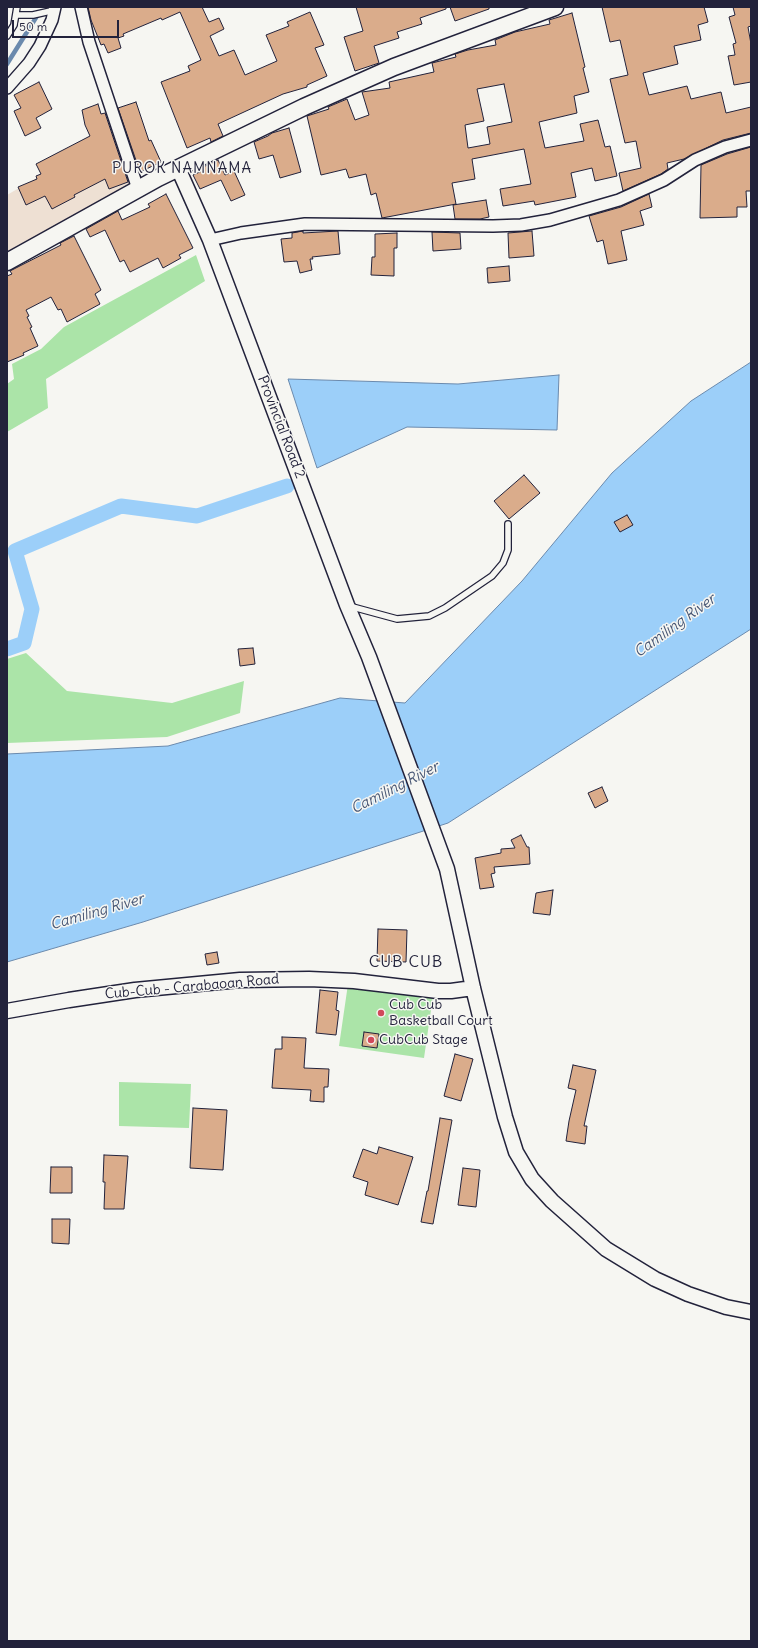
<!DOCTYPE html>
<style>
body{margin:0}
#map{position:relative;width:758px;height:1648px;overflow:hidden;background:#f6f6f2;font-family:Delius,sans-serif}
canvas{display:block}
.frame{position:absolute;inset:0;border:8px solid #22223b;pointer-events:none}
.scale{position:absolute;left:12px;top:20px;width:107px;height:18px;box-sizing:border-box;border:2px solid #22223b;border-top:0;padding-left:5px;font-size:12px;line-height:14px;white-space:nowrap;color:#22223b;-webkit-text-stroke:3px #f6f6f2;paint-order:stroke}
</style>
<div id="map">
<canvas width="758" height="1648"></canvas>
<div class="frame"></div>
<div class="scale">50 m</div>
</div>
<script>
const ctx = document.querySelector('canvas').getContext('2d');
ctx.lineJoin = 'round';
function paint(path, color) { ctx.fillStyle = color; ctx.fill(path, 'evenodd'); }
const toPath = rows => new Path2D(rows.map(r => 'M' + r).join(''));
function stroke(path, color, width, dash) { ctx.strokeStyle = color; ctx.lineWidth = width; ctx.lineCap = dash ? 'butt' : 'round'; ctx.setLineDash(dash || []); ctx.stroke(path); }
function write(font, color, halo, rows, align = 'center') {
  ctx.font = font + ' Delius,sans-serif'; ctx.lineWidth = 3; ctx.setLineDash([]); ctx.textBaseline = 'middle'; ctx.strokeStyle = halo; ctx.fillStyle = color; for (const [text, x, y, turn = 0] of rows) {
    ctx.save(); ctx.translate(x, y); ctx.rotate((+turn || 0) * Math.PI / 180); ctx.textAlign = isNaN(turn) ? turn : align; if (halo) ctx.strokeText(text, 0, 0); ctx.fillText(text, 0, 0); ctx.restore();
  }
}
const built = toPath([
 [119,130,138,189,7,261,7,195]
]);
const green = toPath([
 [196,255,205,281,46,379,48,408,7,432,7,384,14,379,12,364,41,349,64,327],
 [26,653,67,691,172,703,244,681,240,713,167,737,7,743,7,659],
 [348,984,433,996,424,1058,339,1046],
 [119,1082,191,1084,189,1128,119,1126]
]);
const water = toPath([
 [751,362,751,629,448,823,143,922,7,962,7,754,168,746,340,698,405,703,522,581,612,473,691,401,751,362],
 [559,375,557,430,407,427,317,468,288,379,458,384,559,375]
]);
const stream = toPath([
 [7,64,37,16]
]);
const canal = toPath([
 [7,649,24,643,32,609,15,551,121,506,197,516,287,486]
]);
const building = toPath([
 [88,7,202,7,209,22,219,18,224,29,210,36,219,56,234,50,245,75,277,61,266,35,289,26,287,22,310,12,324,45,315,48,327,76,307,85,307,87,283,94,218,124,223,136,211,142,210,138,187,148,161,82,190,71,188,66,201,60,180,12,162,20,161,18,123,34,124,36,118,38,121,48,108,53,104,44,101,45,91,20,88,7],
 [356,7,446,7,446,9,420,18,422,24,397,32,399,38,374,46,379,63,355,71,344,37,363,31,356,7],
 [450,7,489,7,489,9,455,21,450,7],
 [602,7,704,7,708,22,698,25,701,40,674,46,678,64,643,73,649,95,687,86,691,99,721,92,726,113,751,107,751,133,723,140,684,159,667,163,668,169,661,174,623,191,619,173,641,168,636,141,625,143,610,79,628,75,620,40,610,42,602,7],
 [733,7,751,7,751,26,748,27,751,44,751,82,734,85,728,56,735,55,733,44,736,43,729,17,735,15,733,7],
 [572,13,585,67,583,68,589,92,574,96,577,113,539,122,545,148,584,141,580,124,598,120,605,147,610,146,617,176,595,181,592,168,571,173,576,197,535,205,534,201,503,206,500,189,531,184,524,149,472,159,475,179,452,183,456,204,382,218,376,193,371,195,366,174,349,178,346,169,321,175,307,116,329,109,328,107,347,99,355,120,369,115,362,92,390,88,389,82,434,72,432,63,456,57,455,54,468,50,496,45,495,40,515,32,550,24,549,20,572,13],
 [504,84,512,122,487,127,490,144,468,148,465,125,484,121,477,89,504,84],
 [39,82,52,109,36,118,41,128,25,136,14,111,21,108,14,95,39,82],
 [136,102,149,141,151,140,161,162,140,172,118,108,136,102],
 [98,104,101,114,105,113,128,182,109,189,105,179,74,195,75,197,52,209,45,196,26,205,18,187,37,179,36,176,41,174,36,164,90,136,85,125,82,110,98,104],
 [289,128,301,172,280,178,273,155,259,159,254,142,268,136,272,133,289,128],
 [751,147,751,191,746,191,747,207,737,207,737,217,700,218,701,165,727,154,751,147],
 [218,160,225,175,234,171,245,195,231,201,221,180,200,189,193,175,202,171,201,168,218,160],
 [166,194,193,248,179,255,181,258,163,268,158,258,130,272,124,260,120,262,105,230,90,237,86,229,118,211,122,220,150,207,148,204,166,194],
 [649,194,652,207,640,211,644,225,621,231,627,260,608,264,603,240,597,242,589,216,621,207,649,194],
 [486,200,489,217,480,219,455,219,453,205,486,200],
 [303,231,303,233,338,231,340,254,312,257,313,259,310,259,312,270,300,273,297,261,284,262,281,239,292,238,292,233,303,231],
 [532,231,534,256,509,258,508,233,532,231],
 [432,232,460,233,461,249,433,251,432,232],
 [397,233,397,248,394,248,394,276,371,275,372,257,375,257,375,234,397,233],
 [74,236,101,290,95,294,100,304,67,322,61,309,58,310,51,297,26,310,29,316,27,317,32,327,30,328,38,346,23,353,24,355,7,362,7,276,12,274,10,271,61,245,60,243,74,236],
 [509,266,510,281,488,283,487,268,509,266],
 [524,475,540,493,509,519,494,501,524,475],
 [627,515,633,525,620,532,614,522,627,515],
 [253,648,255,664,240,666,238,649,253,648],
 [602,787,608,801,595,808,588,793,602,787],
 [521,835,527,847,529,847,530,864,494,867,495,873,491,874,494,887,480,889,475,858,501,853,501,849,515,848,511,840,521,835],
 [553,890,550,915,533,913,536,893,553,890],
 [378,929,407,930,406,962,377,961,378,929],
 [217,952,219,963,207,965,205,954,217,952],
 [320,990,338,992,336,1010,339,1011,336,1035,316,1033,320,990],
 [364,1032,379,1034,377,1048,362,1046,364,1032],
 [282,1037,306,1038,304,1068,329,1069,328,1087,324,1087,324,1102,310,1101,311,1090,272,1088,275,1049,282,1049,282,1037],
 [455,1054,473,1059,461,1101,444,1096,455,1054],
 [573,1065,596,1070,584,1126,587,1126,585,1144,566,1141,569,1121,576,1090,568,1088,573,1065],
 [193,1108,227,1110,223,1170,190,1168,193,1108],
 [440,1118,452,1120,433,1224,421,1222,427,1191,428,1191,440,1118],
 [379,1147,413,1157,398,1205,365,1195,368,1182,353,1177,363,1149,377,1154,379,1147],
 [104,1155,128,1156,124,1209,104,1209,105,1182,103,1182,104,1155],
 [51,1167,72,1167,72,1193,50,1193,51,1167],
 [463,1168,480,1170,476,1207,458,1205,463,1168],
 [52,1219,70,1219,69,1244,52,1243,52,1219]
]);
const service = toPath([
 [16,15,33,15,55,10],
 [7,36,14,25,17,7],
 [349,606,397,619,429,616,445,608,492,576,503,563,508,550,508,524]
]);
const minor = toPath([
 [81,7,89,42,138,189],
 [7,88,29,63,40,46,52,20,55,7],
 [210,240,241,233,305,224,493,226,521,225,550,220,619,200,664,180,695,160,725,147,751,140]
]);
const tertiary = toPath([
 [178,168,210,240,347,605,369,657,447,869,473,988,505,1117,516,1152,532,1179,552,1201,606,1249,655,1279,688,1294,726,1307,751,1312],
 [7,1011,69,1000,135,990,240,980,309,979,354,981,438,991,451,991,473,988]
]);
const secondary = toPath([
 [7,262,158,178,304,107,394,67,555,7]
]);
const markers = [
 [381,1013,4,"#d1495b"],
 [371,1040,4,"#d1495b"]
];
const streetNames = [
 ["Provincial Road 2",281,427,69],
 ["Cub-Cub - Carabaoan Road",192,987,-5]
];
const poiNames = [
 ["Cub Cub",389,1005],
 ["Basketball Court",389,1021],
 ["CubCub Stage",379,1040]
];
const neighbourhoodNames = [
 ["PUROK NAMNAMA",182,169]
];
const waterNames = [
 ["Camiling River",675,626,-36],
 ["Camiling River",395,788,-27],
 ["Camiling River",97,912,-16]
];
const quarterNames = [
 ["CUB CUB",406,962]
];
paint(built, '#eee0d3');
paint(green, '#abe4a8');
paint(water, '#9ccff9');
stroke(water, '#6b8aad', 1);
stroke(stream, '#6b8aad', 4.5);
stroke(canal, '#9ccff9', 15);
paint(building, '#daac8b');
stroke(building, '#22223b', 1);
stroke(service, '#22223b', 8);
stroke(minor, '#22223b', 14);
stroke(tertiary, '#22223b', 17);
stroke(secondary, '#22223b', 19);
stroke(service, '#f6f6f2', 5.5);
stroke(minor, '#f6f6f2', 11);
stroke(tertiary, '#f6f6f2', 14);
stroke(secondary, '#f6f6f2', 16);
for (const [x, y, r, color] of markers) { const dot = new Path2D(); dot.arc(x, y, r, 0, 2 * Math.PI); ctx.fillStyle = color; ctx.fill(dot); stroke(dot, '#f6f6f2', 1.5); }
write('14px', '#22223b', '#f6f6f2', streetNames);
write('14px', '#22223b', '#f6f6f2', poiNames, 'left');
ctx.letterSpacing = '1px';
write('15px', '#22223b', '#f6f6f2', neighbourhoodNames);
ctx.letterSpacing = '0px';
write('italic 15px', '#475674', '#f6f6f2', waterNames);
ctx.letterSpacing = '1px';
write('16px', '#22223b', '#f6f6f2', quarterNames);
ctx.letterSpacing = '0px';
</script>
